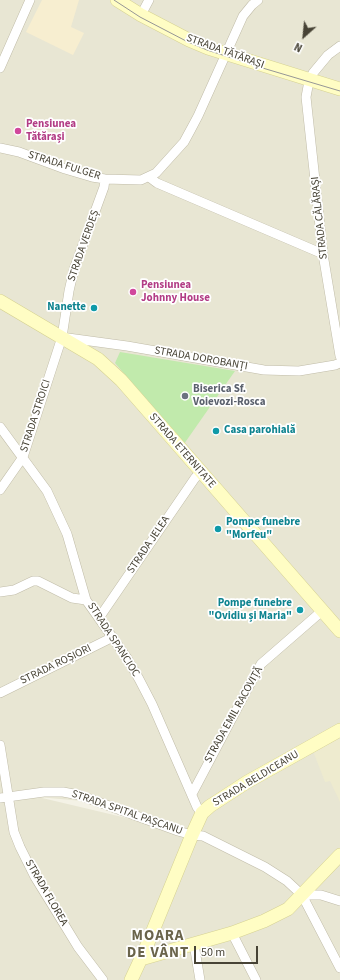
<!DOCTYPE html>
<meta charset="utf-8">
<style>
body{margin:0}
#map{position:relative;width:340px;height:980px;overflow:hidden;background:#f4f2e6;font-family:"Source Sans 3",sans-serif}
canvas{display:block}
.north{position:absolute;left:284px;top:16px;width:40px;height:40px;-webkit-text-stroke:3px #fff;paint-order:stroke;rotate:207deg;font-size:11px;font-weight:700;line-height:16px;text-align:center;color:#474335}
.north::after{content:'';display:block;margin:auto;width:14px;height:18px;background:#474335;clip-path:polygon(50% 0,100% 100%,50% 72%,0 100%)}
.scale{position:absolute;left:194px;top:946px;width:64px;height:18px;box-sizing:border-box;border:2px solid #474335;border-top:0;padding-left:5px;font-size:12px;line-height:14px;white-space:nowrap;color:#474335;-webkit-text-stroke:3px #fff;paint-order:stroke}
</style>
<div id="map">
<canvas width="340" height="980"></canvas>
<div class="north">N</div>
<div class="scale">50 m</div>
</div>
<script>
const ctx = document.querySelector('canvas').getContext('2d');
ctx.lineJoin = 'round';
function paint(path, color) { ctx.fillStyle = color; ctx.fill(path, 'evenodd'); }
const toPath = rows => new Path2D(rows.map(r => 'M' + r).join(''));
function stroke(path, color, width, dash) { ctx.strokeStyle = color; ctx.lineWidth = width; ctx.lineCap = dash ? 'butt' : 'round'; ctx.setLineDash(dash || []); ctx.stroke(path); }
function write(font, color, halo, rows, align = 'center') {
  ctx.font = font + ' "Source Sans 3",sans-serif'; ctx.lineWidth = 3.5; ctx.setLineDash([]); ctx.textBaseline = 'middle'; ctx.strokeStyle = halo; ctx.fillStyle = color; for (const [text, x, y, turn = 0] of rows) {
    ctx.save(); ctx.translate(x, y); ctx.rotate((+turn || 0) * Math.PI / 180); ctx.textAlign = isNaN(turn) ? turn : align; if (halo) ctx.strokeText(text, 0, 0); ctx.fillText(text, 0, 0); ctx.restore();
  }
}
const residential = toPath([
 [0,0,340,0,340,980,0,980],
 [38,797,83,801,173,829]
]);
const commercial = toPath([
 [42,0,79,0,71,27,84,33,73,55,26,32]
]);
const education = toPath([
 [340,737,340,802,330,781,325,782,313,751]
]);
const green = toPath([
 [120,352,235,371,184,444,115,363]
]);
const street = toPath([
 [141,15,149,0],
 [340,46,328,55,313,73,309,81,306,97,323,254,340,356],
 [0,68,30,0],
 [0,148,19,152,65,169,92,177,105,179,141,180,156,173,184,142,190,131,198,116,243,16,252,5,258,0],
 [149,177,157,183,323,254],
 [68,338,127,346,264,370,299,371,335,365,340,363],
 [0,427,47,491,67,534,86,600,127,658,139,679,152,704,197,807,202,813],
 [0,490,23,457,62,337,69,291,74,269,104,187,105,179],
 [0,592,14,590,33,581,38,581,72,598,86,600],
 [99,618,195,478,200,473],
 [0,693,113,637],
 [0,745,14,832,20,847,35,877,56,911,78,947,103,980],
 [192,794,258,669,261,664,322,611],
 [0,798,44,792,63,792,79,795,178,831,192,835,203,836,265,867,287,881,302,895,340,968],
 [302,895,321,895,340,901],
 [232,933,256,980],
 [194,944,200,980]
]);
const secondary = toPath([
 [117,0,141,15,189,40,208,48,340,89],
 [0,301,98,359,109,369,121,380,340,631],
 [141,959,232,933,264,921,288,909,340,855],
 [131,980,145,950,192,835,202,813,210,806,247,782,340,730]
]);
const tram = toPath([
 [114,0,140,17,188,42,207,50,266,69,340,91]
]);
const markers = [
 [18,131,4,"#d1479c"],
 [133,292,4,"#d1479c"],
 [94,308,4,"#0f9aa8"],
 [185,396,4,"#6b7280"],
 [216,431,4,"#0f9aa8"],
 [218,529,4,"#0f9aa8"],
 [300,610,4,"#0f9aa8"]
];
const streetNames = [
 ["STRADA TĂTĂRAȘI",225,52,20],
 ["STRADA FULGER",64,166,17],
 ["STRADA CĂLĂRAȘI",320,218,-96],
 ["STRADA VERDEȘ",84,246,-71],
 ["STRADA DOROBANȚI",201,359,10],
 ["STRADA STROICI",36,416,-72],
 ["STRADA ETERNITATE",182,451,49],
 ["STRADA JELEA",149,545,-56],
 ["STRADA SPANCIOC",113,640,57],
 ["STRADA ROȘIORI",56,665,-26],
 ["STRADA EMIL RACOVIȚĂ",234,715,-61],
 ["STRADA BELDICEANU",256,779,-31],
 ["STRADA SPITAL PAȘCANU",127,813,19],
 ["STRADA FLOREA",46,893,60]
];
const hotelNames = [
 ["Pensiunea",26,125],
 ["Tătărași",26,138],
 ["Pensiunea",141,286],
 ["Johnny House",141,299]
];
const cultureNames = [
 ["Nanette",86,308],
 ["Casa parohială",224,431,"left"],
 ["Pompe funebre",226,523,"left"],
 ["\"Morfeu\"",226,536,"left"],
 ["Pompe funebre",292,604],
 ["\"Ovidiu și Maria\"",292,617]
];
const worshipNames = [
 ["Biserica Sf.",193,390],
 ["Voievozi-Rosca",193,403]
];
const districtNames = [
 ["MOARA",158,937],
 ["DE VÂNT",158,954]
];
paint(residential, '#e8e6d3');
paint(commercial, '#f7eed0');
paint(education, '#eeebcf');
paint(green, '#c1eaac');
stroke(street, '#c0bca8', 10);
stroke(secondary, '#d6d293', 14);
stroke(street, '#fff', 9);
stroke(secondary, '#fffdc4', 13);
stroke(tram, '#969696', 1);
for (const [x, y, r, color] of markers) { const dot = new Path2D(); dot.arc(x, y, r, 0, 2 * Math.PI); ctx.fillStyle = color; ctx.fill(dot); stroke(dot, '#fff', 1.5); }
write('11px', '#474335', '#fff', streetNames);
write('bold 11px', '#b23c85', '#fff', hotelNames, 'left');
write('bold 11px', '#0d838f', '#fff', cultureNames, 'right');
write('bold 11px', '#5b616d', '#fff', worshipNames, 'left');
ctx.letterSpacing = '1px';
write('bold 15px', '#6a644b', '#fff', districtNames);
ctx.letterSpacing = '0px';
</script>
